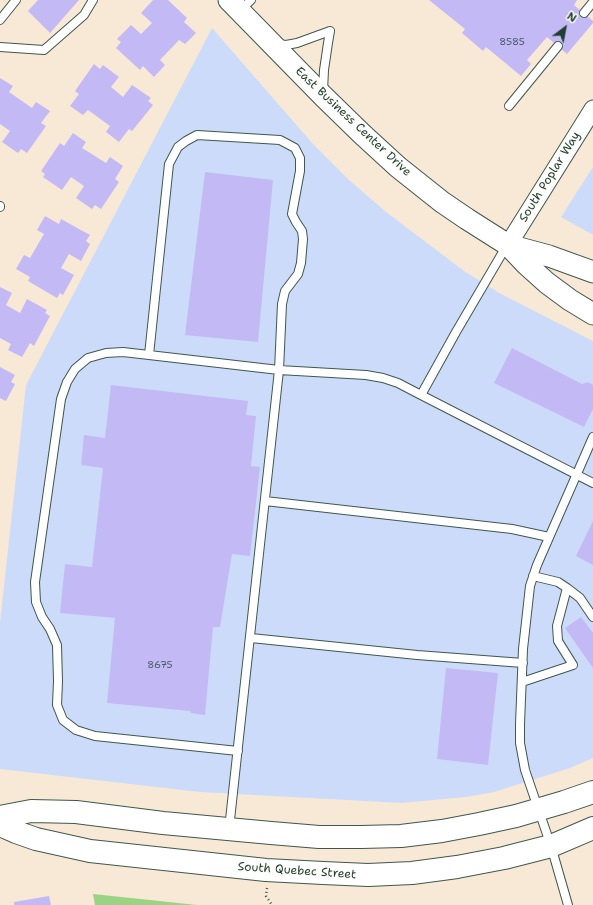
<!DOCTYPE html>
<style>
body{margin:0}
#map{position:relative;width:593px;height:905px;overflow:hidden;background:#f7e9d5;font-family:"Shantell Sans",sans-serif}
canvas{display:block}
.north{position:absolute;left:545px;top:8px;width:40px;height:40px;-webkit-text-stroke:3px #fdfcf7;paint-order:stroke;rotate:32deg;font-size:11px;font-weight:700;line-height:16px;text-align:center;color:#1f3d34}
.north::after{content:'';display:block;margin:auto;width:14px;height:18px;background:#1f3d34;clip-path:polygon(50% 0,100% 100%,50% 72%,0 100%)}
</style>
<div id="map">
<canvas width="593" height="905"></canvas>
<div class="north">N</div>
</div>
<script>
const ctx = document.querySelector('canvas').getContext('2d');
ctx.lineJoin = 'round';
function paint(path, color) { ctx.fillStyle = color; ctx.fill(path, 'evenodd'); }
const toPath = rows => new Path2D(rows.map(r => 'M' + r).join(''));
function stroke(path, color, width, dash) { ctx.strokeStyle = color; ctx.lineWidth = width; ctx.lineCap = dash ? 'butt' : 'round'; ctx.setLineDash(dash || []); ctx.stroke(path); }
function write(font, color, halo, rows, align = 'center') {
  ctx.font = font + ' "Shantell Sans",sans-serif'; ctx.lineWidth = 3; ctx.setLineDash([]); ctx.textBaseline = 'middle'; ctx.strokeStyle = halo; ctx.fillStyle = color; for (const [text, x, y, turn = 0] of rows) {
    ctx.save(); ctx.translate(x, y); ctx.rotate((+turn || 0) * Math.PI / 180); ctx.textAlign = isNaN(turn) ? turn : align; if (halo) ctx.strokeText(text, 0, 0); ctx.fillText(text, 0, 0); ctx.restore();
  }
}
const built = toPath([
 [212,28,313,144,349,180,386,212,464,271,501,294,593,341,593,758,570,768,494,792,466,797,401,803,200,792,0,769,0,623,26,385],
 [593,167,593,235,561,217]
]);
const green = toPath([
 [93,894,197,905,95,905]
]);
const building = toPath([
 [38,0,79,0,50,33,28,11],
 [153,0,168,0,187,18,184,22,196,33,185,44,179,40,160,60,165,65,154,77,143,66,140,70,116,48,121,42,117,39,131,25,141,34,152,23,141,13],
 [429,0,577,0,574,5,593,21,593,23,567,54,547,37,527,60,531,64,521,76,486,47,483,51,462,33,465,29],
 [94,64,100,69,103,65,119,77,111,87,123,97,132,85,151,98,148,101,153,105,132,131,129,129,119,142,106,132,110,126,88,110,83,115,70,106,79,94,75,91],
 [0,78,13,86,9,92,32,108,36,102,50,111,41,123,46,126,27,153,21,149,18,153,2,142,10,131,0,124],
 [73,133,86,142,82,148,106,163,110,157,123,166,115,179,119,182,101,209,95,205,92,209,76,198,84,186,71,177,62,190,43,177,45,174,41,171,60,143,64,146],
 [205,172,273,180,258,342,185,335],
 [45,216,59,224,61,219,90,235,86,241,90,244,81,261,69,254,61,268,74,275,63,295,60,293,57,298,28,281,30,277,16,269,24,255,30,258,44,234,37,230],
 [0,287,12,293,6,305,20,313,27,299,47,310,45,313,50,316,34,346,30,343,22,357,8,350,11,344,0,338],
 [512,348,582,384,588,382,593,385,593,409,584,427,494,383],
 [0,367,15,375,11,382,15,384,6,401,0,398],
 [111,385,248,401,246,415,256,416,251,466,260,467,250,556,232,554,220,627,213,627,205,715,191,713,190,711,107,703,115,618,60,613,65,564,92,567,103,468,81,465,84,435,105,438],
 [593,521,593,565,576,556],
 [581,617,593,633,593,668,565,628],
 [446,668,498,673,488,765,437,759],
 [49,896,51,905,14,905,14,902]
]);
const path = toPath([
 [267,888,266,896,272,905]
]);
const service = toPath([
 [240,11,251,0],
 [584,13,593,2],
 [0,20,16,0],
 [277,44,286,45,297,43,330,31],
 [0,47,44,50,84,15,93,0],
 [323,91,324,70,328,43,330,31],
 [509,106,558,46],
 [0,206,0,207],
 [507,245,456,332,421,395,593,483],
 [149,355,169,164,178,147,186,141,197,135,280,140,295,148,300,158,300,171,292,214,296,222,302,231,303,239,301,263,298,274,285,291,282,304,279,370,229,829],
 [265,501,512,529,549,537],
 [533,576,558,582,567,588,580,598,593,617],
 [251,638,417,655,523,663],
 [522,682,573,665,558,641,557,626,567,588],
 [238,751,95,736,76,730,63,720,57,705,58,681,57,645,50,629,42,617,36,602,35,582,61,399,67,382,75,369,88,358,106,353,123,352,279,370,366,375,383,378,398,383,421,395],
 [568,905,551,846,525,770,520,743,520,724,523,649,530,586,537,565,593,437]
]);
const minor = toPath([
 [508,245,593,109]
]);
const tertiary = toPath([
 [229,0,323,96,362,134,398,167,442,202,467,219,508,245,527,265,547,283,570,300,593,314],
 [508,245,549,256,593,272]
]);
const primary = toPath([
 [0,817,31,811,76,812,163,823,271,833,319,837,361,837,401,836,442,831,479,824,516,816,564,802,593,792],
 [0,825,16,832,36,839,90,851,266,870,323,873,368,875,412,873,457,867,504,858,551,846,593,828]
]);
const numberNames = [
 ["8585",512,42],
 ["8675",160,665]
];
const streetNames = [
 ["East Business Center Drive",353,122,43],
 ["South Poplar Way",550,177,-58],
 ["South Quebec Street",297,871,4]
];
paint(built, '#ccdbfa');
paint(green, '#9bd385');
paint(building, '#c3baf5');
stroke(service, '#3f574c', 10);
stroke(minor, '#3f574c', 19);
stroke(tertiary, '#3f574c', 23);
stroke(primary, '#3f574c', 24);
stroke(path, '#3f574c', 2.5, [1, 3]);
stroke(service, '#fff', 8);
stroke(minor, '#fff', 17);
stroke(tertiary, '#fff', 21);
stroke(primary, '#fff', 22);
write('10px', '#485c64', null, numberNames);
write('12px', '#1f3d34', '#fdfcf7', streetNames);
</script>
